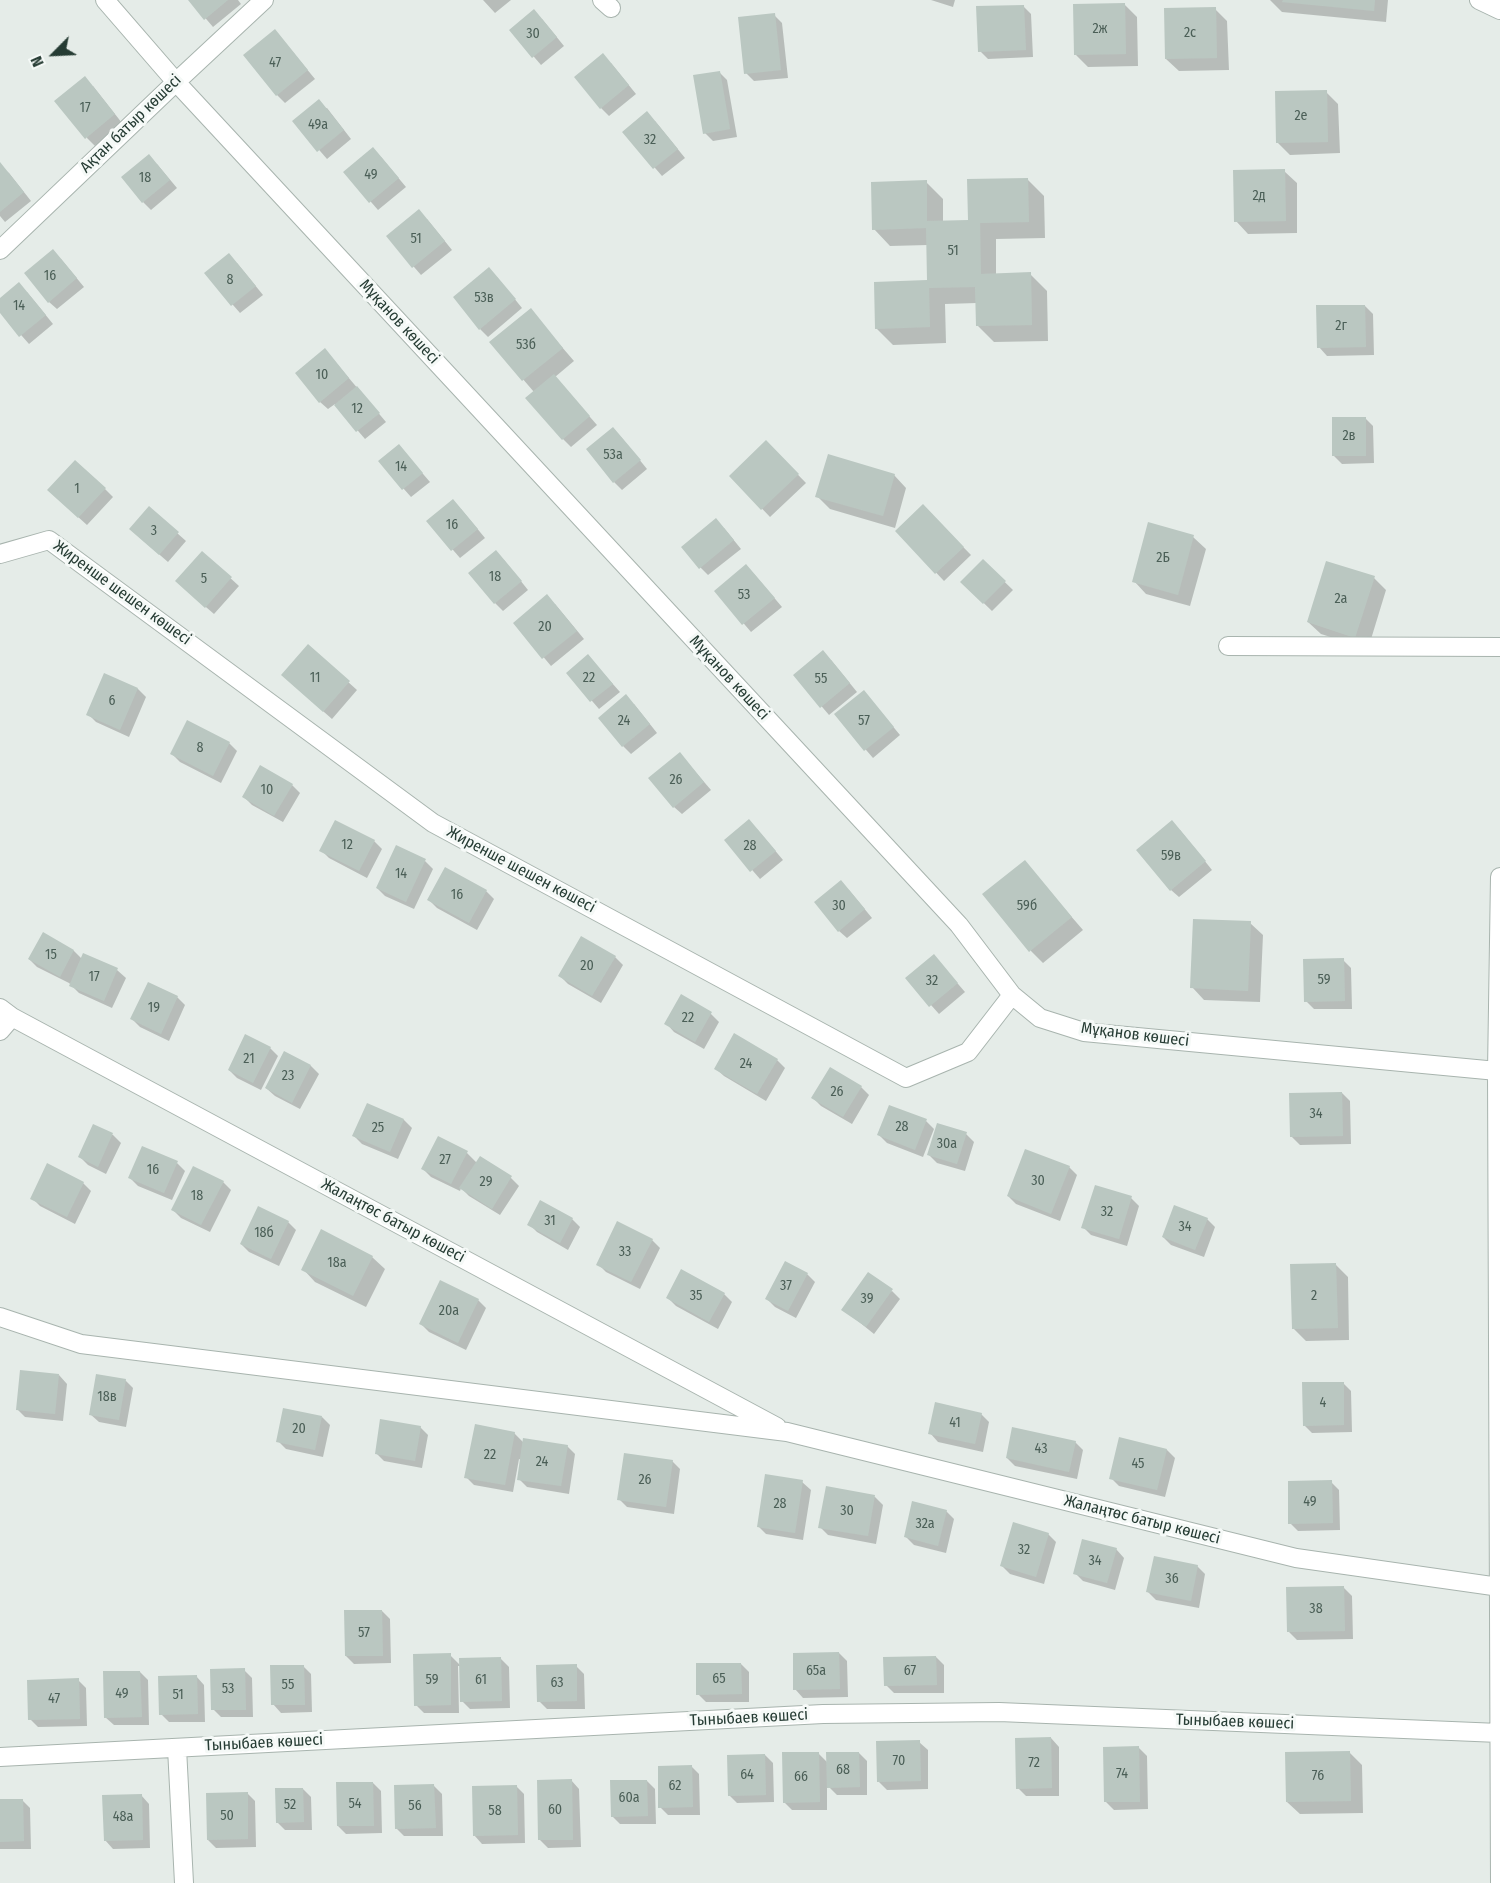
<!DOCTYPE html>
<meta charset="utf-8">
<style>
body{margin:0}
#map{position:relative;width:1500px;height:1883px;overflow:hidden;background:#e5ece8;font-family:"Fira Sans Condensed",sans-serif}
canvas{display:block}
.north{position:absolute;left:24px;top:24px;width:60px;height:60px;-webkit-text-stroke:4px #f5f9f7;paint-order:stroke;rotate:246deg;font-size:16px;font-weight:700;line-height:24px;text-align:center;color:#263c34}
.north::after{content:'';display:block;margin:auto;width:21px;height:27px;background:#263c34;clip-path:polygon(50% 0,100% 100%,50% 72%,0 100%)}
</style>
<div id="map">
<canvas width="1500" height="1883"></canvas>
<div class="north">N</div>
</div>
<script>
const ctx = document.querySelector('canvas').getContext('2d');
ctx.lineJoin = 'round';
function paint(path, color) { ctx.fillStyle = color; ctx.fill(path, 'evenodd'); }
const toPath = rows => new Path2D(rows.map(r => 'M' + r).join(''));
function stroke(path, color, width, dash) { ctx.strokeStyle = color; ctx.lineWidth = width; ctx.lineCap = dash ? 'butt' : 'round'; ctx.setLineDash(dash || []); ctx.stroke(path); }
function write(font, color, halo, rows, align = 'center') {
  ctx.font = font + ' "Fira Sans Condensed",sans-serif'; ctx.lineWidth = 6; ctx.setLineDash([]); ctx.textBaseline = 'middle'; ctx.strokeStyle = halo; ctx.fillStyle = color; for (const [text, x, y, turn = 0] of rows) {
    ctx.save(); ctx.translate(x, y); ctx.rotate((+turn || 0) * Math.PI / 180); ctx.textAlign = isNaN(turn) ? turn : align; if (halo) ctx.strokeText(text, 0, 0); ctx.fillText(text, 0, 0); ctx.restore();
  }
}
const shadow = toPath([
 [190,0,238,0,241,4,213,27],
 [483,0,511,0,495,13],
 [931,0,955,0,953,7],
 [1270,0,1388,0,1386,22,1282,12],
 [1124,4,1137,17,1138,66,1088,67,1076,55],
 [1023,6,1031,14,1033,57,988,59,980,51],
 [1215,9,1227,21,1229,70,1179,71,1166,59],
 [774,15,782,23,788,78,754,81,746,73],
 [542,19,564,46,541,65,511,30],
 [282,39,315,79,285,103,277,95],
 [611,63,636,94,609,116,601,108],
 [719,72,727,80,737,137,713,141,705,133],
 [93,86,122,123,95,146,87,138],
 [1326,92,1338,104,1340,153,1290,155,1277,142],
 [327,108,351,139,327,159,294,121],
 [655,121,685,158,662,176,624,132],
 [381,157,406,187,378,210,345,172],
 [157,164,177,188,151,210,143,202],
 [0,166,9,173,31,201,5,222,0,216],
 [1284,171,1297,183,1297,233,1248,234,1236,221],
 [1028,180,1044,196,1045,238,996,239,996,275,1030,274,1047,291,1048,341,994,342,978,326,977,303,945,304,946,343,893,345,876,328,929,282,928,245,890,246,874,229,926,182,943,199,943,222,970,222],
 [427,219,452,250,421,275,388,237],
 [61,259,84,287,57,309,49,302],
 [237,263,263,295,240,313,206,274],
 [497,277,522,308,488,337,480,329],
 [27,292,53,324,29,344,0,311,0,300],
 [1365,306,1373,314,1374,355,1327,356,1319,347],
 [530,310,574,361,555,377,597,425,571,447,563,439,534,392,491,342],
 [332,358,386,422,365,439,335,404,328,409,320,402],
 [1365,418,1373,426,1374,463,1342,464,1334,456],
 [621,437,647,469,622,490,614,482],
 [766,442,806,483,770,517,731,476],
 [399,446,430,482,411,497,380,462],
 [894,475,906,488,895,528,830,509,817,496],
 [105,489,113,497,87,525,57,498],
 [923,506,971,555,944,581,897,531],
 [149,508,186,541,168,562,139,537],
 [461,509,485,538,460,558,428,521],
 [724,528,741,549,708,575,700,567],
 [1193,537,1206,549,1190,606,1146,594,1134,581],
 [203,553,239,586,214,614,185,589],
 [504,560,528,590,503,611,495,603],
 [983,561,1013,590,992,611,962,582],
 [754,574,782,607,751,632,716,591],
 [1374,578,1386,590,1368,649,1321,634,1308,622],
 [555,604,584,639,551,666,515,623],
 [308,646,357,690,332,719,291,683],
 [588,656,620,692,599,709,568,673],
 [831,660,857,692,829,715,795,675],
 [104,675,138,689,146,697,129,737,96,722,88,714],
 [871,700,900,735,873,758,836,715],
 [634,704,657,733,631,754,623,746],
 [188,722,229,743,237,751,221,783,180,762,172,754],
 [687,762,711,790,682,814,674,807],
 [292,785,300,793,283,822,252,805,244,797],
 [757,829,783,860,760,879,726,840],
 [1180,830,1212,870,1179,897,1171,890],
 [374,841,382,849,367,878,329,858,321,850],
 [397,847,425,861,433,869,414,909,385,896,377,888],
 [1024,862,1083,930,1043,963,1031,951],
 [849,890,872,918,847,938,839,931],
 [486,891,494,899,477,930,437,908,429,900],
 [1250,923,1263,935,1260,1002,1204,1000,1192,987],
 [43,934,74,951,82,959,84,955,117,970,126,978,112,1008,79,993,69,983,37,967,29,959],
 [934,956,965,992,939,1014,907,978],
 [615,957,623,965,601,1003,568,984,560,976],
 [1343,960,1351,968,1352,1009,1314,1009,1306,1001],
 [149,984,177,997,185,1005,169,1041,140,1027,132,1019],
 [682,996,711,1014,719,1022,704,1049,674,1032,666,1023],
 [735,1035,777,1060,785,1068,766,1101,724,1076,715,1068],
 [270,1048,278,1056,261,1090,237,1078,229,1070],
 [284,1053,311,1066,319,1074,300,1109,275,1096,266,1088],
 [861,1087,869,1095,852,1124,821,1106,813,1098],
 [1342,1093,1350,1101,1351,1144,1300,1145,1291,1136],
 [368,1105,404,1120,412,1128,398,1159,362,1144,354,1136],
 [926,1121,934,1129,923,1157,887,1143,879,1135],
 [94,1126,113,1135,121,1143,106,1174,88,1165,80,1157],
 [966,1134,974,1142,965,1171,937,1163,929,1155],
 [439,1138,467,1153,477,1163,480,1158,511,1178,519,1186,500,1215,469,1196,461,1188,460,1191,431,1177,423,1169],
 [177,1163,185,1171,172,1200,138,1186,130,1178],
 [1069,1167,1077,1175,1060,1221,1016,1204,1008,1196],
 [223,1182,231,1190,210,1232,181,1218,173,1210],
 [83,1183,91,1191,75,1224,40,1206,32,1198],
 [1131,1198,1139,1206,1127,1246,1091,1235,1083,1227],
 [572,1219,580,1227,568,1250,537,1232,529,1224],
 [1207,1219,1215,1227,1204,1257,1171,1245,1163,1237],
 [288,1222,296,1230,279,1266,249,1252,241,1244],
 [652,1240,660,1248,640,1289,606,1272,598,1264],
 [372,1257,385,1269,366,1307,315,1282,303,1269],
 [1336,1265,1348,1277,1349,1340,1306,1341,1293,1328],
 [807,1274,815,1282,796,1318,775,1307,767,1299],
 [892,1291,900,1299,874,1334,843,1309],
 [724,1294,732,1302,718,1329,676,1306,668,1298],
 [478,1300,486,1308,466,1350,429,1332,421,1324],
 [59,1375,67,1384,63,1421,25,1417,17,1409],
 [125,1380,133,1388,126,1427,99,1422,90,1414],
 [1343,1383,1351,1391,1352,1432,1312,1433,1304,1425],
 [981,1414,989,1422,983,1452,938,1442,930,1433],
 [322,1417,330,1425,323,1457,286,1449,278,1441],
 [420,1427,428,1435,422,1468,384,1461,376,1453],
 [514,1433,524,1443,567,1446,575,1454,569,1494,527,1487,519,1479,521,1460,519,1459,513,1492,474,1485,466,1477],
 [1121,1439,1167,1450,1175,1458,1165,1497,1119,1486,1111,1478],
 [1075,1442,1083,1450,1077,1479,1015,1466,1007,1458],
 [672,1461,680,1469,674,1514,627,1507,619,1499],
 [802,1482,811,1490,803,1540,766,1534,758,1526],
 [1331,1482,1339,1490,1340,1530,1298,1531,1290,1523],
 [827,1488,875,1497,883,1505,876,1544,828,1535,820,1527],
 [946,1511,954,1519,946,1553,914,1545,906,1537],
 [1048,1534,1056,1542,1044,1584,1010,1574,1002,1566],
 [1116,1549,1124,1558,1115,1590,1083,1581,1075,1573],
 [1197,1566,1205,1574,1199,1608,1156,1600,1148,1592],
 [1344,1588,1352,1596,1353,1639,1297,1640,1289,1632],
 [382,1611,390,1619,391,1663,354,1664,346,1656],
 [839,1653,847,1661,848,1697,803,1698,795,1689],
 [450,1655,461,1666,501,1659,509,1667,510,1708,470,1709,462,1701,461,1666,458,1666,459,1713,424,1713,416,1705],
 [936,1657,944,1665,944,1693,894,1693,886,1685],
 [741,1664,749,1672,749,1702,706,1702,698,1694],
 [303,1666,311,1674,312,1712,281,1713,273,1704],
 [576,1666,584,1674,585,1709,547,1709,539,1701],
 [244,1670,252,1678,253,1717,221,1717,213,1709],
 [140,1672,148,1680,149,1725,114,1725,105,1717],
 [196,1676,204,1685,205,1722,169,1722,161,1714],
 [78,1680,86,1688,87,1726,38,1727,30,1719],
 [1051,1738,1059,1747,1059,1796,1026,1796,1018,1788],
 [919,1742,928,1750,928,1789,887,1790,879,1782],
 [1139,1748,1147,1756,1148,1809,1114,1810,1106,1802],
 [1349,1752,1362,1765,1363,1813,1300,1814,1287,1802],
 [818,1753,828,1763,859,1753,867,1761,867,1795,837,1795,827,1785,827,1810,792,1810,784,1802],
 [765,1755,773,1763,774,1802,737,1803,729,1795],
 [691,1766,699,1774,700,1815,668,1815,660,1807],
 [571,1780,579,1789,581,1847,548,1848,540,1840],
 [647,1781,655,1789,656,1824,620,1824,612,1816],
 [373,1783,381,1791,382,1833,346,1834,338,1826],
 [434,1786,442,1794,443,1836,404,1836,396,1828],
 [516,1786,524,1794,525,1843,482,1844,474,1835],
 [303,1789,311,1797,312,1830,285,1830,277,1822],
 [247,1793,255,1801,256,1847,216,1848,208,1840],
 [141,1795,149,1804,150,1848,113,1849,105,1840],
 [0,1800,22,1800,30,1808,31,1849,0,1849]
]);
const building = toPath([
 [188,0,228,0,204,20],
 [1283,0,1375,0,1374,11,1282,2],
 [1125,3,1126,54,1074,55,1073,4],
 [1024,5,1026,50,978,52,976,6],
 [1216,7,1217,58,1165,59,1164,8],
 [534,9,557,37,532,58,509,30],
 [775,13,781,70,744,74,738,17],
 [275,29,308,70,276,96,243,55],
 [603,53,629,85,600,109,574,77],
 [720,71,730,129,703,134,693,75],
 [85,76,115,114,85,139,54,101],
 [1327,90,1328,142,1276,143,1275,91],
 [319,99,344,130,317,152,292,121],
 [647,111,678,149,653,169,622,132],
 [373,147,399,178,369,203,343,172],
 [149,154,170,180,142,203,121,177],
 [0,162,24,192,0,212],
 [1285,169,1286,221,1234,222,1233,170],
 [1028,178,1029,222,980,223,981,274,1031,272,1032,325,976,326,975,287,929,288,930,327,875,329,874,282,927,280,926,228,872,230,871,182,927,180,927,221,968,220,967,179],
 [419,209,445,241,412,268,386,236],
 [53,249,77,278,48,303,24,273],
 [229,253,256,286,231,306,204,273],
 [489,267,516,299,479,330,453,297],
 [19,282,46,315,19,337,0,313,0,298],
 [1316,305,1365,305,1366,347,1317,348],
 [531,308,563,348,522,381,489,342],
 [325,348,349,378,319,403,295,373],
 [554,374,590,416,562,440,525,398],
 [357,386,380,413,356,432,334,405],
 [1332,417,1366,417,1366,456,1332,456],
 [613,427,641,460,613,483,586,449],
 [766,440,799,474,761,510,729,476],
 [399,444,423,473,402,490,378,461],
 [828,454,895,474,883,516,815,497],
 [75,460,106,488,78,518,47,490],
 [453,499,478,529,451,551,426,521],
 [923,504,964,547,935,574,895,531],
 [149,506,179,532,159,555,129,529],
 [716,518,734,540,699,569,681,547],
 [1148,522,1194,535,1178,595,1132,582],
 [496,550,522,581,494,604,468,573],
 [202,551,232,577,205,608,175,581],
 [983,559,1006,581,983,604,960,582],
 [1326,561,1375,576,1355,638,1307,622],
 [746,564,775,598,742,625,714,591],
 [547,594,577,631,542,659,513,623],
 [308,644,350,681,323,712,281,675],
 [823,650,850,683,820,708,793,675],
 [588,654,613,684,590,702,566,673],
 [104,673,138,688,120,730,86,715],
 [864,690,894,727,864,751,834,714],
 [626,694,650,724,622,747,598,718],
 [187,720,230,742,213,776,170,754],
 [680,752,704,782,673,808,648,778],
 [260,765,293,784,274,816,242,797],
 [749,819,776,851,750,872,724,840],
 [335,820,375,840,359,871,319,851],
 [1172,820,1206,861,1170,891,1136,850],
 [396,845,426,859,406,902,376,888],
 [1025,860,1072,917,1029,952,982,894],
 [445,867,487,890,469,923,427,900],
 [841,880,865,909,838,932,814,902],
 [1193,919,1251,921,1248,991,1190,988],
 [43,932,74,950,60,977,28,959],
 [581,936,616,956,592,996,558,976],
 [83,953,118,968,104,1001,69,986],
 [934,954,958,983,929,1007,905,978],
 [1344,958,1345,1001,1304,1002,1303,959],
 [148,982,178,996,161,1034,130,1019],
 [681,994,712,1012,695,1042,664,1024],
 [734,1033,778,1059,757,1094,714,1069],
 [245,1034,271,1047,253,1083,228,1070],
 [284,1051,311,1065,292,1103,265,1088],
 [830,1067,862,1086,843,1117,811,1098],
 [1342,1092,1343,1136,1290,1137,1289,1093],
 [367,1103,404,1119,390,1152,352,1136],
 [889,1105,927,1119,915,1150,877,1135],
 [937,1123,967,1132,957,1164,927,1155],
 [93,1124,113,1133,98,1167,78,1157],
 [438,1136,468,1151,451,1184,421,1169],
 [142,1146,178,1161,164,1193,128,1178],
 [1025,1149,1070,1166,1051,1214,1007,1196],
 [480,1156,512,1176,492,1209,459,1188],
 [47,1163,84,1182,67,1217,30,1199],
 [193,1166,224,1181,201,1225,171,1210],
 [1095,1185,1132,1196,1119,1239,1081,1228],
 [540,1200,573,1218,560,1243,527,1225],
 [1174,1205,1208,1218,1195,1250,1162,1237],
 [258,1206,289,1221,271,1259,240,1244],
 [617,1221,653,1239,631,1282,596,1265],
 [321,1229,373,1256,353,1296,301,1270],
 [785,1261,808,1273,788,1311,765,1299],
 [1336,1263,1338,1328,1292,1329,1290,1264],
 [681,1269,725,1293,709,1322,666,1298],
 [868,1272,893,1289,866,1327,841,1310],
 [440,1280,479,1299,458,1343,419,1324],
 [20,1370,59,1374,55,1414,16,1410],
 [96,1374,126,1379,119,1420,89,1415],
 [1302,1382,1344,1382,1344,1425,1303,1426],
 [935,1402,982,1413,975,1444,928,1434],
 [283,1408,322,1416,315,1450,276,1442],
 [380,1419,421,1426,415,1461,375,1454],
 [475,1424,515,1432,505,1485,464,1478],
 [1012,1427,1076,1441,1069,1472,1006,1458],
 [1119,1437,1167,1449,1157,1490,1109,1479],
 [523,1438,568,1445,561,1486,517,1480],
 [624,1453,673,1460,666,1507,617,1500],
 [765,1474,803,1480,795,1533,757,1527],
 [1332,1480,1333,1523,1288,1524,1288,1481],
 [826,1486,875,1495,868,1536,818,1528],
 [912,1501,947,1510,938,1546,904,1537],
 [1013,1522,1049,1533,1036,1577,1000,1566],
 [1082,1539,1117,1548,1107,1583,1073,1574],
 [1154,1556,1198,1565,1191,1601,1146,1592],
 [1344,1586,1345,1631,1287,1632,1286,1587],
 [344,1610,382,1610,383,1656,345,1656],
 [839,1652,840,1689,793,1690,793,1653],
 [451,1653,451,1705,414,1706,413,1654],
 [936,1656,937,1685,884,1686,883,1657],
 [501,1657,502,1701,460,1702,459,1658],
 [696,1663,741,1663,742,1694,696,1695],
 [577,1664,577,1701,537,1702,536,1665],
 [270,1665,304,1665,305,1705,271,1705],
 [245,1668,246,1710,211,1710,210,1669],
 [103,1671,140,1671,142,1717,104,1718],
 [197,1675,198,1714,159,1715,158,1676],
 [79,1678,80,1719,28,1720,27,1680],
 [1051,1737,1052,1788,1016,1789,1015,1738],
 [920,1740,921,1781,877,1782,876,1741],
 [1139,1746,1140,1802,1104,1802,1103,1747],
 [1350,1751,1351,1801,1286,1802,1285,1752],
 [782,1752,819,1752,820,1802,783,1803],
 [826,1752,859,1752,860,1787,827,1788],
 [765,1754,766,1795,728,1796,727,1755],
 [692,1765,693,1807,658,1808,658,1766],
 [572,1779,573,1840,538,1840,537,1780],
 [610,1780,647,1780,648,1816,611,1817],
 [336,1782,373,1782,374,1826,337,1826],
 [434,1784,436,1828,395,1829,394,1785],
 [517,1785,518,1835,473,1836,472,1786],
 [275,1788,303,1788,304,1822,276,1823],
 [248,1792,248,1839,207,1840,206,1793],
 [142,1794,143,1840,104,1841,102,1795],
 [0,1799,23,1799,24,1841,0,1842]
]);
const minor = toPath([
 [105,0,176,82,959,925,1012,995,1040,1018,1084,1032,1497,1071],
 [602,0,611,8],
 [1479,0,1500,10],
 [0,250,176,82,264,0],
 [0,554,49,540,433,823,906,1078,968,1052,1012,995],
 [1228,646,1500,647],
 [0,1008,12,1017,777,1427],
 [0,1031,12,1017],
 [0,1317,81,1344,787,1432,1296,1558,1500,1587],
 [177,1748,184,1883],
 [0,1757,823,1714,999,1712,1499,1733],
 [1500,1883,1497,1071,1500,877]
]);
const numberNames = [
 ["2ж",1100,29],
 ["2с",1190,33],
 ["30",533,34],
 ["47",275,63],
 ["17",85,108],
 ["2е",1301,116],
 ["49а",318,125],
 ["32",650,140],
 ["49",371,175],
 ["18",145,178],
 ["2д",1259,196],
 ["51",416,239],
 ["51",953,251],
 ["16",50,276],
 ["8",230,280],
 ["53в",484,298],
 ["14",19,306],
 ["2г",1341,326],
 ["53б",526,345],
 ["10",322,375],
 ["12",357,409],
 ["2в",1349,436],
 ["53а",613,455],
 ["14",401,467],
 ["1",77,489],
 ["16",452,525],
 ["3",154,531],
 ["2Б",1163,558],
 ["18",495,577],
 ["5",204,579],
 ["53",744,595],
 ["2а",1341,599],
 ["20",545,627],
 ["11",315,678],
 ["22",589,678],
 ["55",821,679],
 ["6",112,701],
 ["24",624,721],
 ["57",864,721],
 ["8",200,748],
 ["26",676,780],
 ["10",267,790],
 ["12",347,845],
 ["28",750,846],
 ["59в",1171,856],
 ["14",401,874],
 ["16",457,895],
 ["30",839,906],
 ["59б",1027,906],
 ["15",51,955],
 ["20",587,966],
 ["17",94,977],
 ["59",1324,980],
 ["32",932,981],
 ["19",154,1008],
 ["22",688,1018],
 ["21",249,1059],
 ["24",746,1064],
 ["23",288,1076],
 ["26",837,1092],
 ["34",1316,1114],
 ["28",902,1127],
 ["25",378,1128],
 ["30а",947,1144],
 ["27",445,1160],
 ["16",153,1170],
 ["30",1038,1181],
 ["29",486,1182],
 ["18",197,1196],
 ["32",1107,1212],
 ["31",550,1221],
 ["34",1185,1227],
 ["18б",264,1233],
 ["33",625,1252],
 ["18а",337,1263],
 ["37",786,1286],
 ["35",696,1296],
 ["2",1314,1296],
 ["39",867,1299],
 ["20а",449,1311],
 ["18в",107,1397],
 ["4",1323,1403],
 ["41",955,1423],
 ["20",299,1429],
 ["43",1041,1449],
 ["22",490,1455],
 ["24",542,1462],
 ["45",1138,1464],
 ["26",645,1480],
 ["49",1310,1502],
 ["28",780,1504],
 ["30",847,1511],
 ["32а",925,1524],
 ["32",1024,1550],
 ["34",1095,1561],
 ["36",1172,1579],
 ["38",1316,1609],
 ["57",364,1633],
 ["65а",816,1671],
 ["67",910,1671],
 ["65",719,1679],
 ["59",432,1680],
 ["61",481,1680],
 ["63",557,1683],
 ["55",288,1685],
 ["53",228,1689],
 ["49",122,1694],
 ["51",178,1695],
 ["47",54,1699],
 ["70",899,1761],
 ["72",1034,1763],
 ["68",843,1770],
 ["74",1122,1774],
 ["64",747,1775],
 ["76",1318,1776],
 ["66",801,1777],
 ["62",675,1786],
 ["60а",629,1798],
 ["54",355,1804],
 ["52",290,1805],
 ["56",415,1806],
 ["60",555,1810],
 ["58",495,1811],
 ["50",227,1816],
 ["48а",123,1817]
];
const streetNames = [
 ["Ақтан батыр көшесі",131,124,-44],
 ["Мұқанов көшесі",399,322,47],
 ["Жиренше шешен көшесі",122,593,36],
 ["Мұқанов көшесі",729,678,47],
 ["Жиренше шешен көшесі",521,870,28],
 ["Мұқанов көшесі",1135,1035,7],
 ["Жалаңтөс батыр көшесі",393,1221,28],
 ["Жалаңтөс батыр көшесі",1142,1520,14],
 ["Тыныбаев көшесі",749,1718,-3],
 ["Тыныбаев көшесі",1235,1722,2],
 ["Тыныбаев көшесі",264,1743,-3]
];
paint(shadow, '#0003');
paint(building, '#bac7c1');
stroke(minor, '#a8b4ae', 20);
stroke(minor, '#fff', 18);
write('14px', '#4b5f57', null, numberNames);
write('16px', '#263c34', '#f5f9f7', streetNames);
</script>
